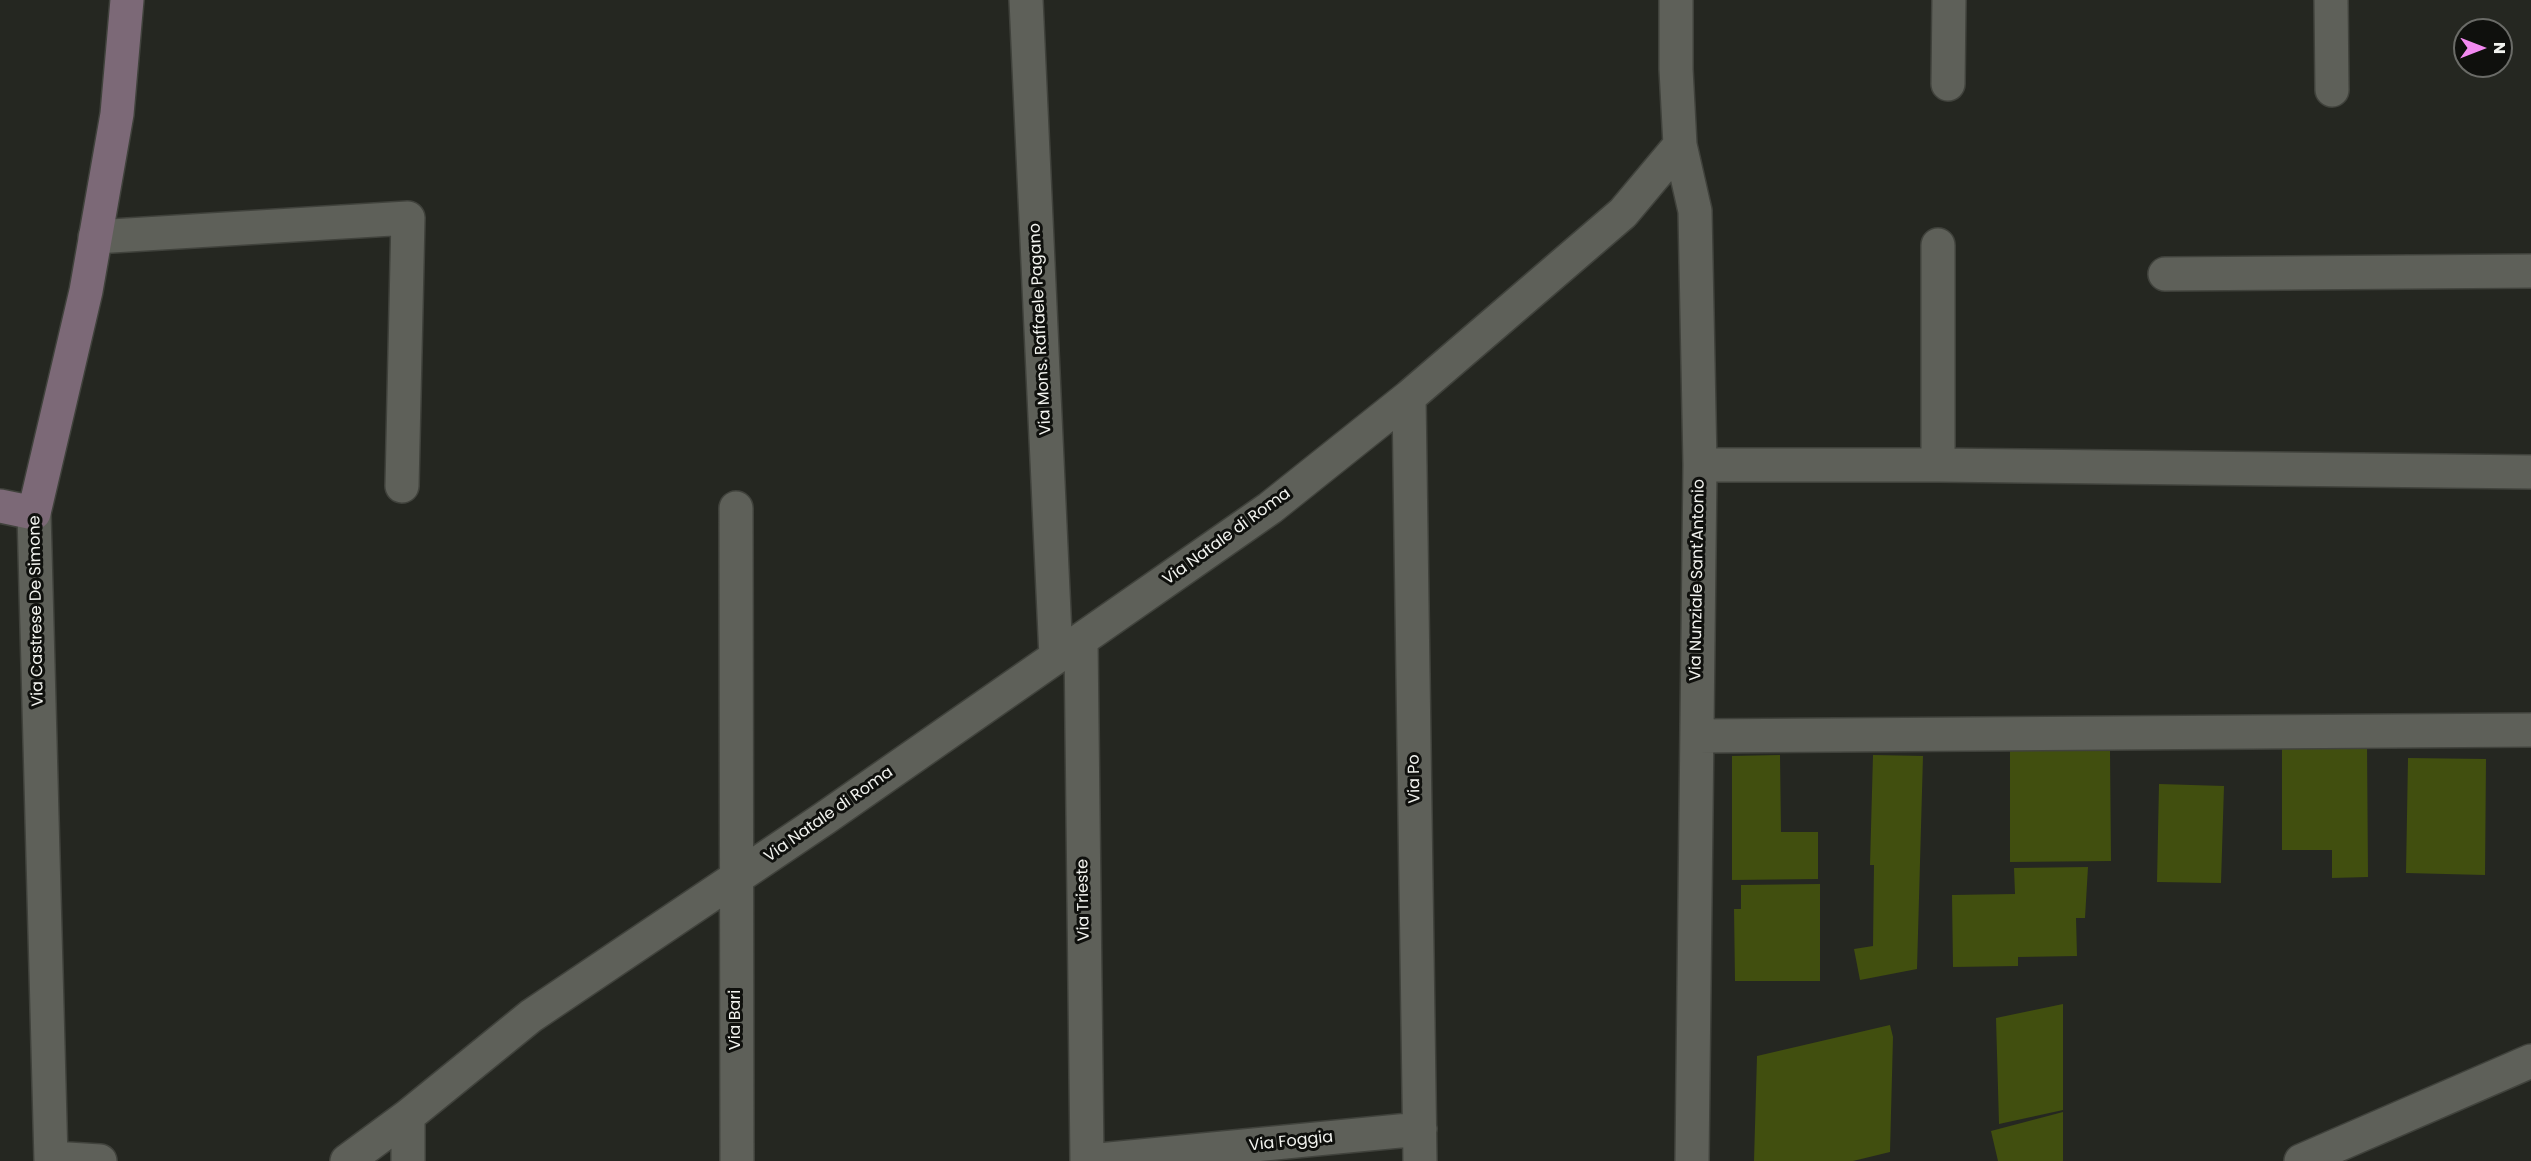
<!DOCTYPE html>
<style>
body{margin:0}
#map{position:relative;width:2531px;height:1161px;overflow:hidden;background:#252721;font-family:Poppins,sans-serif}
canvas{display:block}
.north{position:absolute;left:2453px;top:18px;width:60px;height:60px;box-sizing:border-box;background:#0f100d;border:2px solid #6a6b67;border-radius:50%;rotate:90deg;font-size:16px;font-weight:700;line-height:24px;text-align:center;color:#f2f3ef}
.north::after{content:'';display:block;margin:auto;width:21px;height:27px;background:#f38af1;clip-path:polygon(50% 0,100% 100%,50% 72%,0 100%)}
</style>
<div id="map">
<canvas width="2531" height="1161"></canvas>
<div class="north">N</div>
</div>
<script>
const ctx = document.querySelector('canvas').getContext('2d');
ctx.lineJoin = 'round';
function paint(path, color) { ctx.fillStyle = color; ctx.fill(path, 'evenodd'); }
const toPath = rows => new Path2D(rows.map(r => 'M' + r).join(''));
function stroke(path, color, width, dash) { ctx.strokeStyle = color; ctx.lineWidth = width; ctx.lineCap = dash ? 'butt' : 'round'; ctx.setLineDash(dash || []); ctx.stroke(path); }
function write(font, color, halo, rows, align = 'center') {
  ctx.font = font + ' Poppins,sans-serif'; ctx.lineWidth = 6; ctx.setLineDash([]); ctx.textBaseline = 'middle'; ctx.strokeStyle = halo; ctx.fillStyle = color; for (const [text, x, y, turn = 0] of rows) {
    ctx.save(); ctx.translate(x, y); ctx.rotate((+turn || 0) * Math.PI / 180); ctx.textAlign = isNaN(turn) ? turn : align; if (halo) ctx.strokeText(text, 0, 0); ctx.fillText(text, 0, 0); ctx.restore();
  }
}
const building = toPath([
 [2282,744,2367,744,2368,877,2332,878,2332,850,2282,850],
 [2010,751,2110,751,2111,861,2010,862],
 [1780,755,1781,832,1818,832,1818,879,1732,880,1732,756],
 [1873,755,1923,756,1917,969,1860,980,1854,949,1873,946,1874,865,1870,865],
 [2408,758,2486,759,2485,875,2406,873],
 [2159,784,2224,786,2221,883,2157,882],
 [2088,867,2085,918,2076,918,2077,956,2018,957,2018,966,1953,967,1952,895,2015,894,2014,868],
 [1820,884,1820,981,1735,981,1734,909,1741,909,1741,885],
 [2063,1004,2063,1110,1999,1124,1996,1018],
 [1890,1025,1893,1037,1890,1152,1853,1161,1754,1161,1757,1056],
 [2063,1112,2063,1161,1998,1161,1991,1131]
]);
const street = toPath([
 [1026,0,1056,657],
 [1676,0,1676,69,1680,145,1695,211,1700,465,1692,1161],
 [2331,0,2332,90],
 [1948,84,1949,0],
 [95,237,408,218,402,486],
 [1938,245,1938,465],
 [2165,274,2531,271],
 [1409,397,1420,1161],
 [1700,465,1938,465,2531,472],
 [736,508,737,1161],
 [34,513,51,1161],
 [1081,640,1087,1161],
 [1697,736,2531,730],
 [408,1116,408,1161],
 [51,1158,100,1161],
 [347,1161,408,1116,531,1016,825,818,1270,508,1409,397,1623,213,1680,145],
 [1089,1161,1420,1129],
 [2301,1161,2531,1061]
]);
const secondary = toPath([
 [0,506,34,513,86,291,117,114,127,0]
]);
const streetNames = [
 ["Via Mons. Raffaele Pagano",1041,329,-93],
 ["Via Natale di Roma",1227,537,-36],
 ["Via Nunziale Sant'Antonio",1698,580,-89],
 ["Via Castrese De Simone",37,611,-91],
 ["Via Po",1415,779,-91],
 ["Via Natale di Roma",829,815,-35],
 ["Via Trieste",1084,900,-91],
 ["Via Bari",736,1020,-90],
 ["Via Foggia",1291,1142,-6]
];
paint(building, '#414f0f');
stroke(street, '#40423c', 36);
stroke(secondary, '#40423c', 36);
stroke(street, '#5e6059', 33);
stroke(secondary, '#7c6977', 33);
write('16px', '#f2f3ef', '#0f100d', streetNames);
</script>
